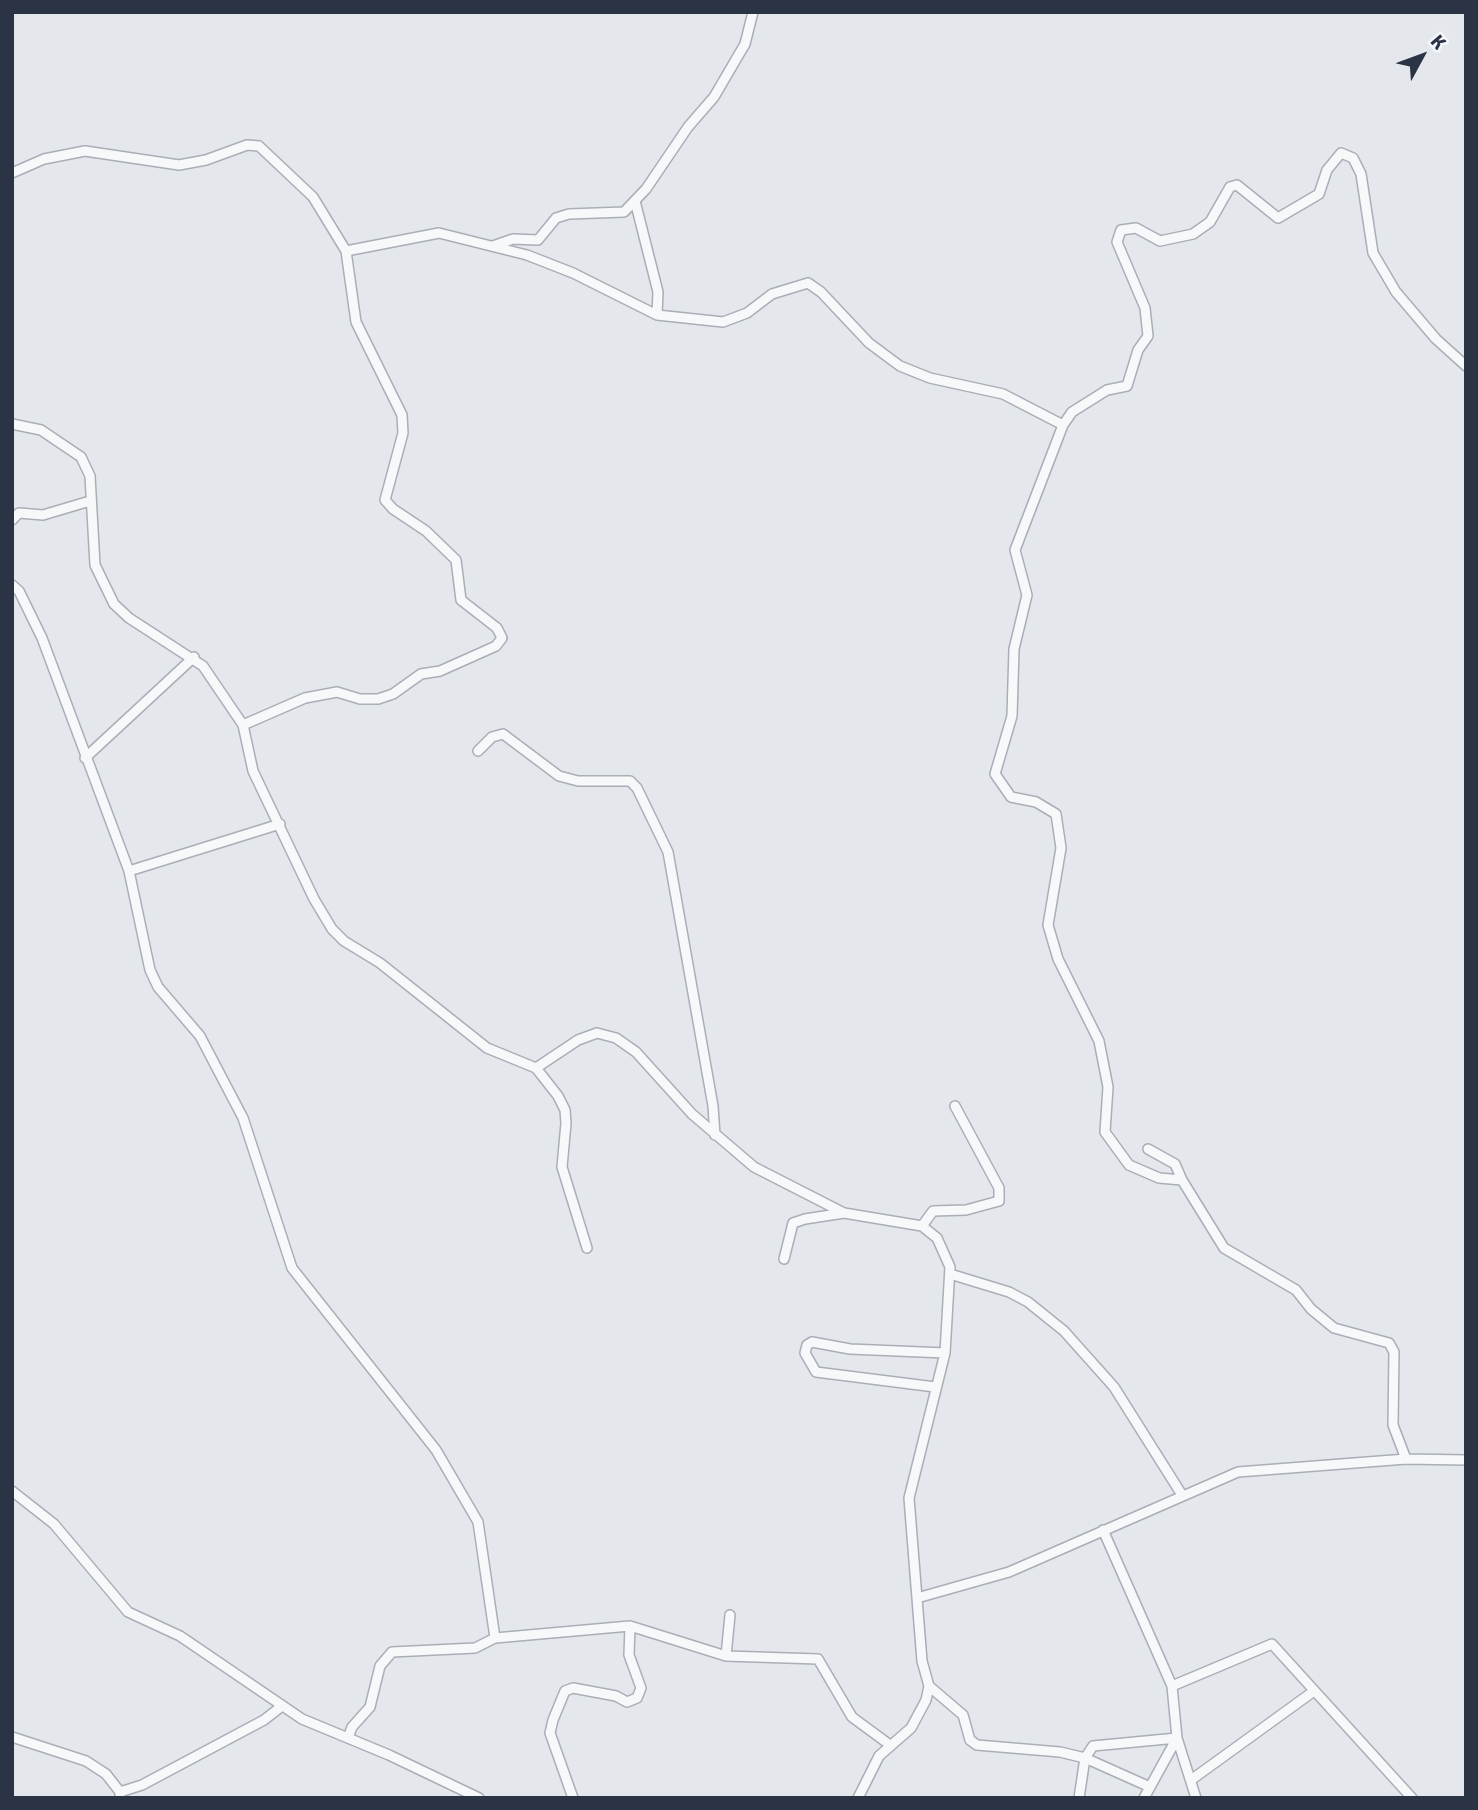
<!DOCTYPE html>
<style>
body{margin:0}
#map{position:relative;width:1478px;height:1810px;overflow:hidden;background:#e4e7ec;font-family:Signika,sans-serif}
canvas{display:block}
.frame{position:absolute;inset:0;border:14px solid #2b3445;pointer-events:none}
.north{position:absolute;left:1387px;top:21px;width:70px;height:70px;-webkit-text-stroke:5px #f4f6f9;paint-order:stroke;rotate:49deg;font-size:19px;font-weight:700;line-height:28px;text-align:center;color:#2b3445}
.north::after{content:'';display:block;margin:auto;width:24px;height:32px;background:#2b3445;clip-path:polygon(50% 0,100% 100%,50% 72%,0 100%)}
</style>
<div id="map">
<canvas width="1478" height="1810"></canvas>
<div class="frame"></div>
<div class="north">K</div>
</div>
<script>
const ctx = document.querySelector('canvas').getContext('2d');
ctx.lineJoin = 'round';
const toPath = rows => new Path2D(rows.map(r => 'M' + r).join(''));
function stroke(path, color, width, dash) { ctx.strokeStyle = color; ctx.lineWidth = width; ctx.lineCap = dash ? 'butt' : 'round'; ctx.setLineDash(dash || []); ctx.stroke(path); }
const minor = toPath([
 [12,173,44,159,85,151,179,165,206,160,247,145,259,146,313,197,346,251,356,322,402,415,403,433,385,500,393,509,426,531,456,560,461,600,497,628,502,638,496,646,440,671,421,674,393,694,378,699,360,699,337,692,305,698,243,725],
 [635,201,658,292,657,315],
 [493,246,513,239,538,240,556,218,569,214,624,212,646,189,688,127,714,97,745,44,753,12],
 [346,251,439,233,527,255,573,273,657,315,723,322,747,313,772,294,808,283,821,292,869,343,900,366,930,378,1003,394,1063,425],
 [12,424,41,430,81,457,90,476,95,565,114,604,129,618,203,666,243,725,253,771,314,899,332,929,344,941,380,963,487,1048,536,1068,558,1096,565,1110,566,1123,562,1167,587,1248],
 [12,520,19,513,43,515,90,501],
 [12,585,19,591,42,638,129,871,150,970,158,987,200,1036,243,1118,292,1268,436,1450,478,1522,495,1638],
 [478,751,492,737,503,734,559,776,578,781,630,781,637,788,668,852,713,1106,715,1135],
 [85,758,194,657],
 [129,871,280,824],
 [536,1068,578,1040,597,1033,616,1038,636,1052,692,1114,754,1167,844,1213,922,1226,937,1238,950,1267,945,1353,909,1498,922,1661,929,1686,926,1700,911,1728,879,1756,858,1798],
 [1148,1149,1175,1164,1182,1180],
 [922,1226,933,1211,966,1210,999,1201,999,1188,955,1106],
 [784,1259,793,1223,805,1219,844,1213],
 [950,1274,1009,1292,1028,1302,1064,1331,1114,1387,1182,1495],
 [935,1387,816,1372,805,1353,807,1345,812,1342,850,1349,945,1353],
 [1406,1459,1393,1425,1394,1352,1389,1343,1334,1328,1311,1309,1296,1290,1224,1248,1182,1180,1159,1178,1129,1165,1105,1132,1108,1087,1099,1041,1058,959,1048,925,1061,848,1056,814,1036,802,1011,797,995,774,1012,716,1014,649,1027,595,1015,550,1063,425,1072,412,1107,390,1127,386,1138,350,1148,336,1145,308,1117,242,1121,230,1136,228,1160,241,1193,234,1210,222,1230,187,1237,185,1278,218,1319,194,1327,170,1341,153,1353,158,1361,174,1373,253,1396,292,1436,339,1466,366],
 [12,1491,54,1524,128,1612,180,1636,302,1719,389,1755,479,1798],
 [917,1598,1009,1572,1238,1472,1406,1459,1466,1460],
 [726,1656,730,1615],
 [929,1686,963,1715,970,1740,977,1745,1060,1752,1085,1758,1150,1787],
 [1172,1686,1272,1644,1412,1798],
 [12,1737,86,1761,106,1774,120,1792],
 [348,1738,352,1727,370,1707,380,1666,392,1652,475,1648,495,1638,630,1626,726,1656,818,1659,852,1717,890,1745],
 [1191,1780,1314,1691],
 [120,1798,120,1792,142,1785,264,1720,282,1706],
 [573,1798,550,1733,553,1720,565,1691,573,1688,616,1696,627,1702,637,1698,641,1688,629,1655,630,1626],
 [1079,1798,1085,1758,1093,1746,1177,1738,1172,1686,1103,1530],
 [1144,1798,1177,1738,1196,1798]
]);
stroke(minor, '#a9aeb7', 12);
stroke(minor, '#f7f8fa', 9);
</script>
